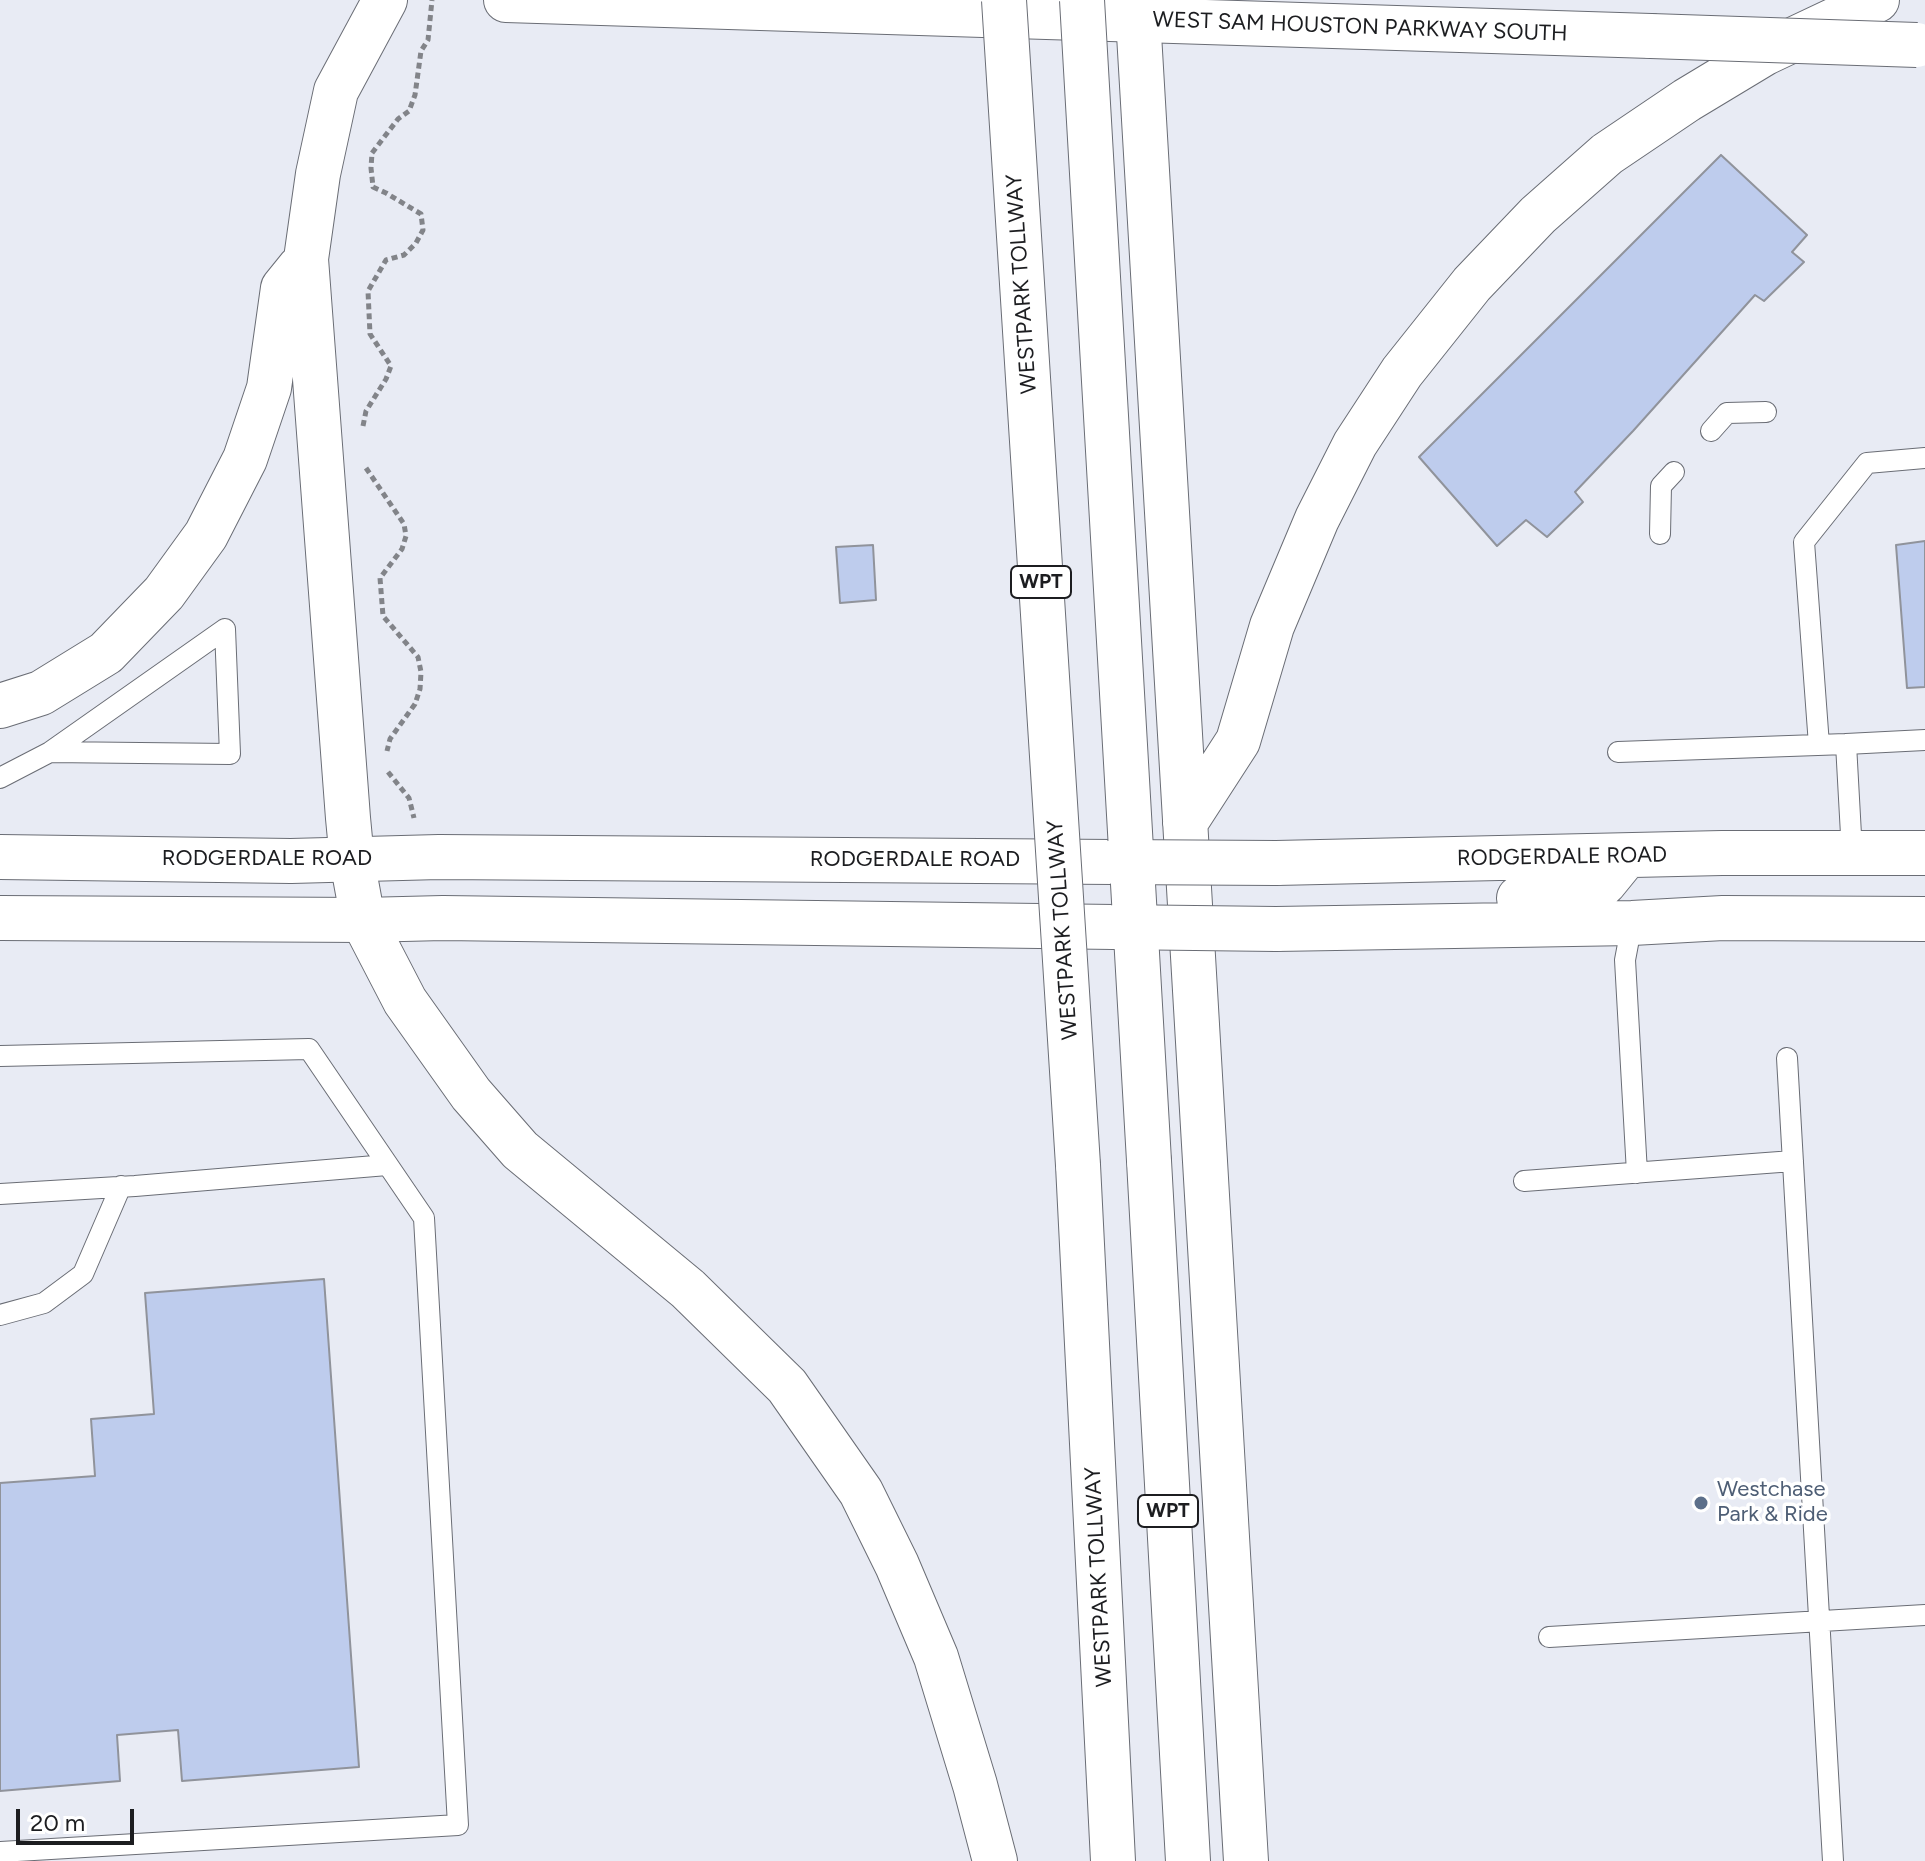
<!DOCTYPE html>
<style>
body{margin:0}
#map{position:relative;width:1925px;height:1861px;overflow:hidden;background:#e8ebf4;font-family:Figtree,sans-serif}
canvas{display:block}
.scale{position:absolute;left:16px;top:1809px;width:118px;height:36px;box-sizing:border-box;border:4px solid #1c1d20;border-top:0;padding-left:10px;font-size:24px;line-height:28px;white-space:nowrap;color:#1c1d20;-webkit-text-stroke:6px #fff;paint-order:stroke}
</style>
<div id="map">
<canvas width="1925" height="1861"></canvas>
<div class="scale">20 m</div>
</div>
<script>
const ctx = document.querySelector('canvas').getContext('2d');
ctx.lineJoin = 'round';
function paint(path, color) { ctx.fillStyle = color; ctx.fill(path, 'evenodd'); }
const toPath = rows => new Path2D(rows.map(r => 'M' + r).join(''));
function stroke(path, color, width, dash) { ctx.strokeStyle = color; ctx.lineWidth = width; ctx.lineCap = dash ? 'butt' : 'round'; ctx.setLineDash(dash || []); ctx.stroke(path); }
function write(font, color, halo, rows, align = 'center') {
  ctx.font = font + ' Figtree,sans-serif'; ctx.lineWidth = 7; ctx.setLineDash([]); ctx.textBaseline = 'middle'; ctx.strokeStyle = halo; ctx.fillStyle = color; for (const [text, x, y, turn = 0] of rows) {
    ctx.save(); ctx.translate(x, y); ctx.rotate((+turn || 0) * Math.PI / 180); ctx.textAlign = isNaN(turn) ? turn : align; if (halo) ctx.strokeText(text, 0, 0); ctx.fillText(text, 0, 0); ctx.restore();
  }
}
const building = toPath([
 [1721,155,1807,235,1792,252,1804,262,1764,301,1755,295,1633,431,1575,492,1583,502,1547,537,1526,520,1497,546,1419,457,1721,155],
 [1925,541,1925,687,1907,688,1896,545,1925,541],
 [873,545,876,600,840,603,836,547,873,545],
 [324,1279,359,1767,182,1781,178,1730,117,1735,120,1781,0,1791,0,1483,95,1476,91,1419,154,1414,145,1293,324,1279]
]);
const path = toPath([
 [363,426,366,411,386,379,391,366,370,334,368,291,386,260,404,255,416,243,423,230,421,214,386,193,373,187,371,168,372,153,398,119,409,111,415,95,421,51,428,40,432,0],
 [366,468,404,524,406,536,402,549,380,578,383,616,418,657,421,672,420,689,415,704,390,739,387,751],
 [388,772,409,798,414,818]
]);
const lane = toPath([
 [1711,431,1727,413,1766,412],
 [1660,534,1661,486,1674,472],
 [1846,744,1925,740],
 [1819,745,1804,542,1867,463,1925,458],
 [50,752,230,754,225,629],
 [1618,752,1846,744,1852,853],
 [0,778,50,752,225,629],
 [1632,923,1625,960,1637,1173],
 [0,1056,309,1049,424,1218,458,1825,0,1852],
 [1787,1058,1833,1861],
 [1524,1181,1793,1161],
 [0,1194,135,1186,387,1165],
 [0,1315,44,1303,83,1274,121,1186],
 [1549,1637,1925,1615]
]);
const secondary = toPath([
 [506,0,1651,36],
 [0,857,291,861,439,857,1114,862],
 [1276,863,1722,853,1925,853],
 [1519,898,1568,896,1604,883,1626,856],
 [0,918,363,920,443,918,1114,927],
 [1276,929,1632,923,1723,918,1925,919]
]);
const highway = toPath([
 [385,0,336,91,318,174,306,259,348,818,352,860,363,920,405,1001,471,1094,520,1150,688,1289,787,1386,861,1492,897,1565,936,1657,975,1785,995,1861],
 [1137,0,1246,1861],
 [0,706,41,693,106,653,164,593,206,535,245,459,269,388,283,288,300,267],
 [1185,823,1238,741,1272,626,1317,519,1355,444,1402,372,1472,284,1538,215,1607,154,1687,100,1765,53,1877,0],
 [1149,1161,1188,1861],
 [1078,1165,1113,1861]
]);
const secondaryBridge = toPath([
 [1651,36,1917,45],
 [1114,862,1276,863],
 [1114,927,1276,929]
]);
const highwayBridge = toPath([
 [1004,0,1078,1165],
 [1082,0,1149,1161]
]);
const markers = [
 [1701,1503,8,"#5c6f8a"]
];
const shields = [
 [1041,582,60],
 [1168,1511,60]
];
const shieldNames = [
 ["WPT",1041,582],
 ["WPT",1168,1511]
];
const streetNames = [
 ["WEST SAM HOUSTON PARKWAY SOUTH",1360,27,2],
 ["WESTPARK TOLLWAY",1022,284,-94],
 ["RODGERDALE ROAD",1562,857,-1],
 ["RODGERDALE ROAD",267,859],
 ["RODGERDALE ROAD",915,860],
 ["WESTPARK TOLLWAY",1063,930,-94],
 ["WESTPARK TOLLWAY",1099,1577,-93]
];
const serviceNames = [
 ["Westchase",1717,1490],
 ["Park & Ride",1717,1515]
];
paint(building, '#becced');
stroke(building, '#90939b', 2);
stroke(lane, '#6a6d75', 22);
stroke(secondary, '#6a6d75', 46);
stroke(highway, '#6a6d75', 46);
stroke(path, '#828489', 5, [6, 4]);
stroke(lane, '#fff', 20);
stroke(secondary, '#fff', 44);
stroke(highway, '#fff', 44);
stroke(secondaryBridge, '#6a6d75', 46, []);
stroke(highwayBridge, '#6a6d75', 46, []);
stroke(secondaryBridge, '#fff', 44);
stroke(highwayBridge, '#fff', 44);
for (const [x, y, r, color] of markers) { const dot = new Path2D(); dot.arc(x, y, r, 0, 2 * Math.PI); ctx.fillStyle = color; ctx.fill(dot); stroke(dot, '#fff', 3); }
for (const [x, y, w] of shields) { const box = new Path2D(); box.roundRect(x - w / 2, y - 16, w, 32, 6); ctx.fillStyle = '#fff'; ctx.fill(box); stroke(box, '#1c1d20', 2); }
write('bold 20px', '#1c1d20', null, shieldNames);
write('22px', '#1c1d20', '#fff', streetNames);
write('22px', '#4e5e75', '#fff', serviceNames, 'left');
</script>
